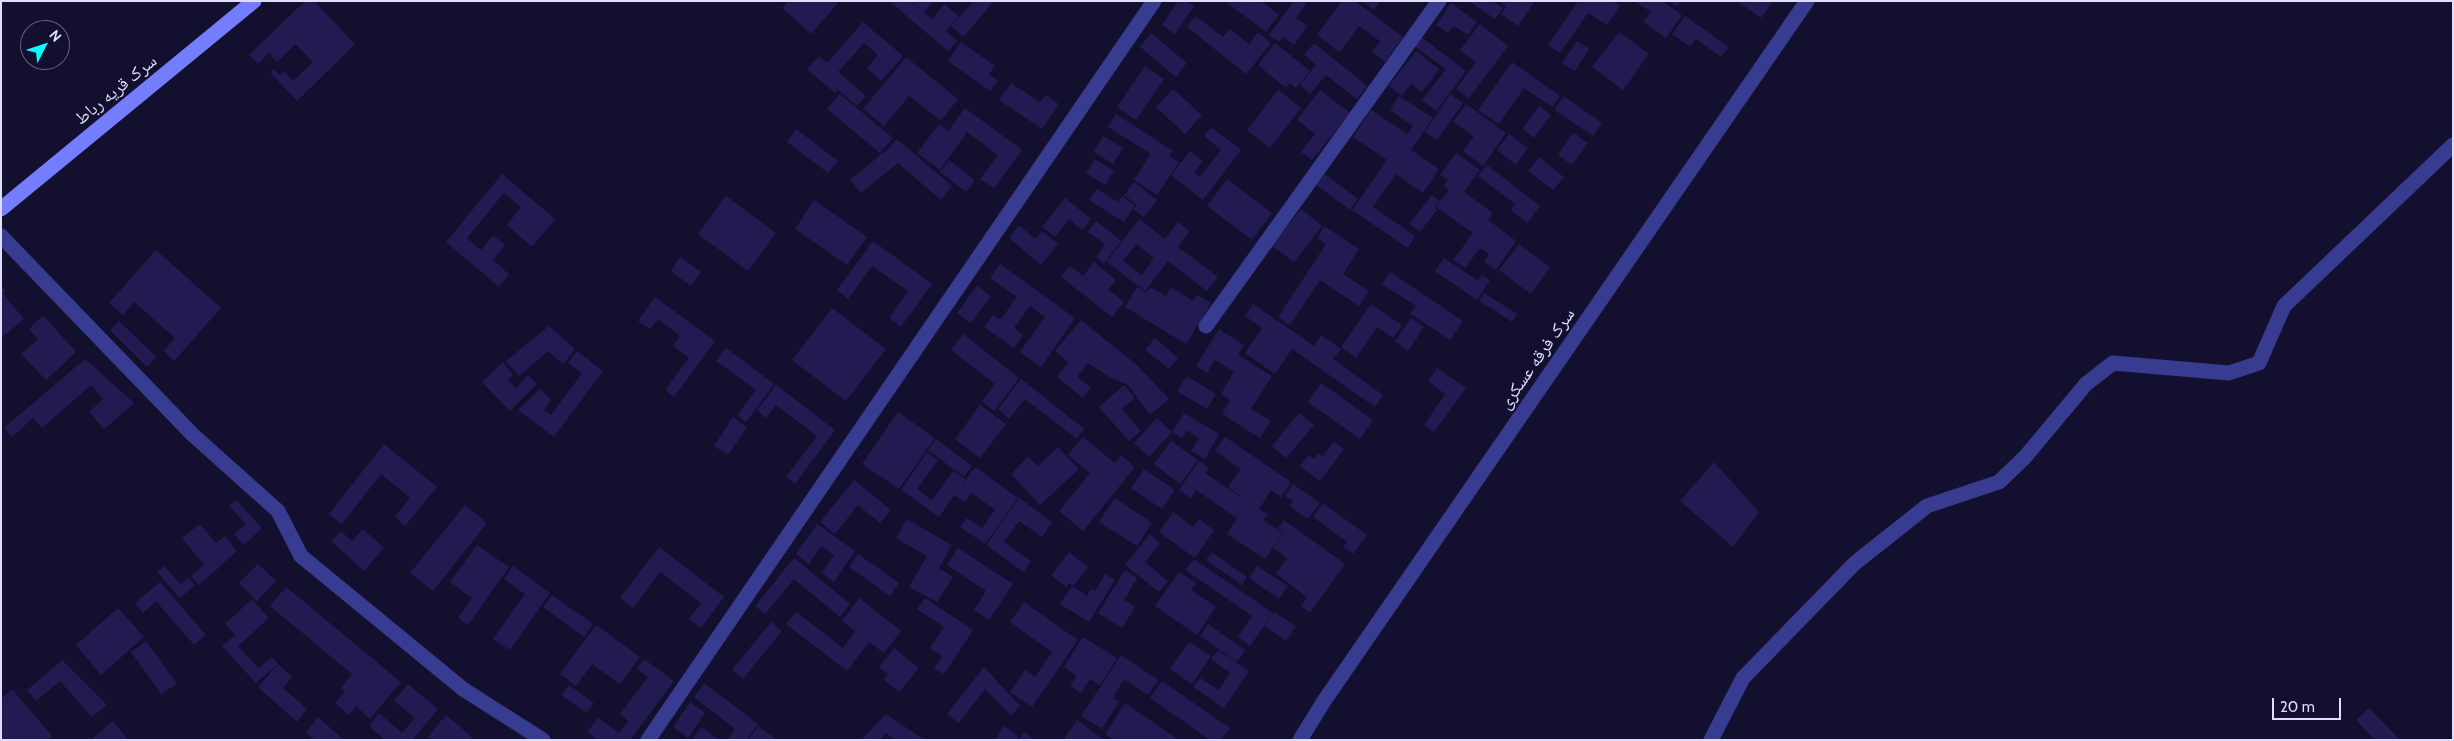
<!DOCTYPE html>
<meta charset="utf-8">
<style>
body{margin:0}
#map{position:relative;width:2454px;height:741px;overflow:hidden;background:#13102f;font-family:Cabin,sans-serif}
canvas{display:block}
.frame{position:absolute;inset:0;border:2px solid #dfdeff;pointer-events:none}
.north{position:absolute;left:20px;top:20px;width:50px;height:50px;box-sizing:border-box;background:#13102f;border:1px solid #656282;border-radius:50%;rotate:49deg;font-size:14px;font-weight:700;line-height:20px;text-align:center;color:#dfdeff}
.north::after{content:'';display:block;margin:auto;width:18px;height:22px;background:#0afbff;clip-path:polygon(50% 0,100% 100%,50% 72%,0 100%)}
.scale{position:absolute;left:2272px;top:698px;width:69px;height:22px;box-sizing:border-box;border:2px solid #dfdeff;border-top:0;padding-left:6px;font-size:15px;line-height:18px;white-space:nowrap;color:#dfdeff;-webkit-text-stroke:4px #13102f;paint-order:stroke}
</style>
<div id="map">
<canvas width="2454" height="741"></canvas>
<div class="frame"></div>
<div class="north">N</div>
<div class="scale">20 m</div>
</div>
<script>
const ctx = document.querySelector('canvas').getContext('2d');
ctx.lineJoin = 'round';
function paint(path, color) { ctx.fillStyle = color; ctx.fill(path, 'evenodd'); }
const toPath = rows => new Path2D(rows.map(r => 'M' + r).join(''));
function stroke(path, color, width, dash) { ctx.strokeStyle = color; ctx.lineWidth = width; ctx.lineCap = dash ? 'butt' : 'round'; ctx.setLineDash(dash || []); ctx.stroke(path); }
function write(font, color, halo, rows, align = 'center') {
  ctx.font = font + ' Cabin,"Noto Naskh Arabic",sans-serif'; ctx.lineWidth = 4; ctx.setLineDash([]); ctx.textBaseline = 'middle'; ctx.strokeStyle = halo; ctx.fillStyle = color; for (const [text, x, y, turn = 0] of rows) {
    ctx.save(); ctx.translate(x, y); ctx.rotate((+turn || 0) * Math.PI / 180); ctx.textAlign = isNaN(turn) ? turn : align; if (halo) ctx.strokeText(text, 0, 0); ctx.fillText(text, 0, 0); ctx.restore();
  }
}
const building = toPath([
 [305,1,314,1,355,44,297,101,270,72,273,69,280,75,284,71,293,81,313,62,296,44,277,62,269,53,258,64,249,55],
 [788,1,836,1,838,3,811,34,782,8],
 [889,1,910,1,932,19,944,4,959,16,946,31,957,41,948,51],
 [911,1,933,1,924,12],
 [970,1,994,1,963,37,951,26,972,3],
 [1178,1,1187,1,1194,6,1175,34,1162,25],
 [1225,1,1261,1,1279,15,1266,32],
 [1294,1,1308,1,1296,18,1307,26,1294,45,1283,37,1279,42,1269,35],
 [1342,1,1355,1,1403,37,1385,62,1372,52,1380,41,1359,26,1340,52,1317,35],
 [1361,1,1380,1,1374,10],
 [1469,1,1492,1,1503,8,1495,19],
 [1499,1,1535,1,1518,26,1501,14,1506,7],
 [1578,1,1614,1,1620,6,1607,25,1588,13,1560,53,1548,45],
 [1635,1,1662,1,1682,15,1666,38,1643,22,1651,12],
 [1669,1,1682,1,1677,7],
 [1737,1,1773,1,1761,18],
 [1451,3,1477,22,1468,35,1454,26,1448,33,1436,25],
 [1195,16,1223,37,1230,29,1249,44,1258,32,1271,43,1246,74,1187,27],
 [1685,16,1729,47,1721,57,1696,39,1690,47,1672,34],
 [863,22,903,56,881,81,867,68,878,55,864,43,838,72,866,96,857,106,838,90,835,93,807,69,819,56,827,63],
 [1480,24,1508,46,1469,98,1456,89,1476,62,1460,50],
 [1619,32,1649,54,1623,90,1592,67],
 [1151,33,1187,63,1176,77,1140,47],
 [1421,37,1466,71,1436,111,1422,100,1446,69,1414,46],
 [1577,41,1589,49,1575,71,1562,63],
 [961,42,995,66,989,74,998,81,990,91,948,61],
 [1275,43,1310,71,1296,88,1290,83,1286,88,1258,65],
 [1314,43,1367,86,1357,99,1326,75,1310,94,1300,85,1316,65,1304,55],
 [1416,51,1439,69,1422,92,1411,84,1402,96,1389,86],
 [906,57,958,99,941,121,909,96,884,126,863,109],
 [1512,62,1560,96,1552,107,1524,88,1499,124,1478,110],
 [1145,66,1164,79,1136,120,1117,107],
 [1011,83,1040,102,1046,95,1059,104,1042,129,999,100],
 [1173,89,1202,115,1185,134,1156,107],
 [1278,90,1301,108,1270,148,1247,130],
 [1320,90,1350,113,1312,160,1301,152,1315,134,1297,120],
 [840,94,893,138,880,153,827,109],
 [1450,94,1463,103,1437,140,1425,132],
 [1399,96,1433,118,1411,150,1439,169,1423,193,1396,174,1373,207,1415,236,1408,248,1352,210,1387,160,1353,137,1371,110,1407,134,1413,126,1390,110],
 [1564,96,1602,123,1593,136,1554,110],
 [1466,104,1506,133,1483,166,1463,151,1474,136,1453,122],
 [1539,106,1551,115,1534,138,1522,129],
 [965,108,1022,150,994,188,980,179,998,155,967,132,940,170,917,153,939,124,948,131],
 [1116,114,1173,151,1169,156,1179,162,1157,195,1134,180,1151,154,1108,127],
 [1211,127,1241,150,1203,200,1171,175,1190,151,1203,161,1194,172,1200,177,1221,150,1204,136],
 [796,129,838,161,828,173,787,142],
 [1573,133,1588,143,1572,165,1558,155],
 [1509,134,1528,148,1516,165,1497,150],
 [1103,136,1123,148,1113,164,1094,152],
 [897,139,952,186,941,200,898,163,861,193,850,180,888,149],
 [1456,153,1480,170,1464,192,1493,213,1488,220,1516,241,1496,270,1484,262,1489,254,1480,248,1465,268,1453,260,1473,233,1436,207,1449,190,1444,186,1448,180,1440,175],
 [1539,157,1564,177,1553,190,1528,171],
 [1095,159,1114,171,1105,185,1086,173],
 [949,160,975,180,966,192,940,172],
 [1487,165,1540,206,1527,223,1511,210,1515,204,1478,176],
 [502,174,555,219,532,247,507,225,521,207,504,193,467,238,481,250,493,235,505,245,493,260,509,274,499,287,446,242],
 [1325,174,1358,199,1350,210,1316,185],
 [1227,179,1272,213,1252,240,1207,206],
 [1134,182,1157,200,1144,217,1133,209,1137,205,1124,195],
 [1097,189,1118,202,1122,196,1135,205,1124,222,1089,200],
 [1432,195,1440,201,1434,208,1437,210,1420,232,1409,224],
 [726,196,776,233,748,271,698,234],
 [1065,198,1091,219,1082,230,1069,219,1055,237,1042,227],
 [814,200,867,237,847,265,795,229],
 [1301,209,1322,226,1294,262,1272,246],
 [1139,219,1165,239,1178,222,1190,231,1178,247,1218,277,1207,291,1168,261,1145,291,1107,262],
 [1136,244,1154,258,1142,275,1123,261],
 [1096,221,1121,241,1104,264,1096,257,1105,244,1088,232],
 [1019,225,1035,239,1042,231,1058,244,1041,265,1009,238],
 [1324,226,1359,249,1343,274,1369,291,1359,306,1320,280,1290,325,1278,317,1326,244,1317,238],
 [873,241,932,284,901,327,889,318,908,291,872,266,848,299,837,290],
 [1519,244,1550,267,1531,294,1499,270],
 [156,250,221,308,174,361,164,351,175,338,134,302,123,315,109,303],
 [680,257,701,272,691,286,671,271],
 [1444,258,1478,281,1482,275,1490,280,1477,300,1435,271],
 [1094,262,1116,280,1108,289,1124,302,1112,317,1061,277,1070,266,1083,276],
 [1000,264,1075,318,1041,367,1020,352,1045,317,1030,306,1014,328,1023,335,1014,348,984,327,993,315,1000,320,1017,297,990,278],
 [1390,272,1463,321,1450,340,1410,313,1416,306,1382,284],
 [1,285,6,291,3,294,24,319,1,338],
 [977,286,991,296,971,323,957,313],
 [1137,287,1146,293,1150,287,1166,296,1171,287,1193,301,1197,295,1211,303,1186,344,1125,307],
 [1484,293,1517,314,1512,322,1480,301],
 [655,297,715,341,674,397,665,390,689,358,673,346,680,336,658,319,650,329,638,321],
 [1253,304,1314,346,1321,335,1341,349,1333,359,1383,395,1375,407,1292,349,1275,374,1245,353,1262,328,1245,316],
 [1371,304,1402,325,1393,338,1377,327,1356,358,1341,347],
 [832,308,886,349,846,401,792,360],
 [43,315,76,352,46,380,21,354,38,339,29,329],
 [1411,318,1424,327,1408,351,1395,341],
 [1081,320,1137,365,1169,399,1150,415,1128,385,1108,376,1088,363,1077,377,1091,388,1083,398,1057,377,1068,362,1055,351],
 [119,321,156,357,147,367,110,330],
 [549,326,575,349,563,364,548,351,519,376,506,361],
 [1219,329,1244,345,1238,355,1272,376,1251,409,1271,421,1260,438,1222,414,1230,400,1221,394,1234,372,1215,360,1207,373,1196,366],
 [963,334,1019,378,994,411,982,401,995,384,951,350],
 [1155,338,1178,358,1169,369,1145,350],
 [726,348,774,384,746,422,737,415,756,390,716,361],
 [577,351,603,371,554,437,518,410,540,389,551,400,544,410,551,415,582,373,568,363],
 [85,359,134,403,104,429,89,412,103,399,91,385,42,428,33,418,12,437,4,428],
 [503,362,513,375,508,380,516,388,528,375,537,384,510,411,482,382],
 [1437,368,1466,388,1434,432,1424,425,1445,394,1428,381],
 [1187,376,1216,394,1207,409,1177,391],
 [1021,379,1084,429,1077,439,1025,399,1009,419,998,409],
 [1321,383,1373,420,1360,439,1308,402],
 [776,385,835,430,795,484,786,477,817,436,776,405,766,418,757,410],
 [1124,385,1135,398,1122,409,1141,431,1129,441,1099,407],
 [980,405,1006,424,980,458,955,439],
 [898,412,935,438,899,489,862,464],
 [1184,413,1219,434,1205,459,1191,451,1199,438,1186,430,1182,438,1172,432],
 [1299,413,1314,425,1286,458,1272,446],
 [733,417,747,427,728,455,714,446],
 [1157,418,1172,432,1149,457,1134,443],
 [1083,437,1115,463,1121,455,1135,467,1083,531,1059,511,1090,473,1068,455],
 [1225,437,1291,482,1281,497,1271,490,1259,509,1268,514,1263,520,1283,533,1265,559,1227,534,1237,518,1196,490,1191,498,1179,490,1199,461,1209,468,1205,473,1248,502,1228,487,1241,469,1215,451],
 [936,439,972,466,964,477,928,450],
 [1171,441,1198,460,1180,484,1154,464],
 [1334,441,1344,449,1320,481,1300,466,1309,455,1314,459,1318,453,1323,456],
 [384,444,437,487,405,526,395,517,410,498,381,474,342,524,329,514],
 [1058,447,1079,469,1040,505,1011,474,1028,457,1038,466],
 [927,452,938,460,917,489,932,500,953,471,965,479,961,486,975,467,1018,498,985,544,960,527,967,518,982,528,995,510,972,493,965,502,954,495,939,517,901,490],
 [1714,462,1759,512,1733,547,1680,501],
 [1144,469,1175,490,1162,509,1131,488],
 [854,480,891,510,880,523,858,505,835,534,820,522],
 [1293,484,1320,503,1308,519,1289,506,1293,501,1285,496],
 [1019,498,1052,522,1042,537,1019,521,1004,542,1031,561,1024,572,986,545],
 [1115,498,1152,523,1137,546,1099,522],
 [236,500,262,528,244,545,234,534,246,524,229,506],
 [1323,503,1367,535,1353,554,1343,547,1347,542,1313,517],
 [465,505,487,523,433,591,410,573],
 [1173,512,1193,527,1199,519,1214,530,1195,558,1159,532],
 [907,519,952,545,939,568,953,577,937,602,909,587,927,556,896,538],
 [1284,520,1345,564,1310,613,1301,606,1307,597,1276,574,1287,558,1273,548,1284,533,1278,529],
 [200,524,216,543,225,536,237,551,220,566,201,545,220,567,198,585,191,576,204,565,182,538],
 [817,524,855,551,834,582,822,573,834,555,821,546,809,564,796,554],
 [363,529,384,548,364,571,331,541,341,531,352,541],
 [1150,534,1160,543,1145,562,1168,581,1159,592,1125,565],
 [477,545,509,567,468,625,458,618,472,598,450,582],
 [659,547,724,597,701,628,689,619,701,603,660,572,633,608,620,598],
 [958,548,1013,584,989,620,974,610,986,591,947,565],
 [1069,552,1088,567,1073,586,1069,583,1066,587,1051,575],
 [1212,552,1247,577,1242,585,1206,560],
 [858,554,899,583,890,596,849,567],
 [794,558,850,604,840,617,794,579,765,614,755,606],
 [1194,559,1273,613,1250,646,1238,637,1252,616,1185,570],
 [258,564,276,581,257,601,239,583],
 [164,566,181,584,188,578,195,585,180,598,157,572],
 [513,566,550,593,510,650,493,639,525,594,504,579],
 [1257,566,1288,586,1279,599,1249,578],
 [1125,570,1137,578,1124,600,1135,607,1122,628,1098,613],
 [1179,572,1196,583,1191,590,1216,607,1197,635,1155,606],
 [1105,574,1115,580,1089,622,1060,604,1072,586,1087,596,1091,589,1095,591],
 [160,582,206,635,194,645,156,601,143,613,135,603],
 [286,587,401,682,370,719,356,706,349,715,335,703,345,691,341,688,352,674,270,606],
 [552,595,593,624,584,637,543,607],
 [859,598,901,631,884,653,869,642,847,671,786,624,796,612,843,648,855,631,842,621],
 [925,598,973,630,944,674,934,668,942,656,930,648,944,627,917,609],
 [252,599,269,618,238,646,258,668,272,657,278,664,256,683,222,646,235,635,225,624],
 [1024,602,1078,640,1032,707,1010,692,1025,670,1035,677,1052,652,1010,622],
 [118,608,144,637,101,675,76,645],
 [1274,612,1296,626,1286,641,1265,626],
 [771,622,782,631,743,679,732,670],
 [1208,624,1245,650,1237,662,1200,636],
 [596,625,640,657,620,684,592,664,576,686,560,674],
 [1083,637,1117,658,1100,685,1090,679,1081,693,1070,686,1077,676,1064,667],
 [146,641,177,684,161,694,131,652],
 [1189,642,1211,656,1192,684,1170,669],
 [894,648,919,668,899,692,884,680,888,674,879,667],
 [1218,650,1249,671,1224,708,1193,687,1200,678,1219,690,1230,673,1211,659],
 [1121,655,1158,680,1148,695,1124,679,1113,698,1119,702,1102,729,1081,716],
 [644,659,674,681,630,740,598,740,587,732,598,718,619,733,628,721,620,714,648,677,637,669],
 [62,660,107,705,92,717,60,681,36,701,27,690],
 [278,664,292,677,283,688,307,709,297,722,258,687],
 [984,667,1020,706,1011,715,985,689,959,723,947,714],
 [1162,681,1230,728,1221,740,1210,740,1150,698],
 [704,683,758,724,746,740,727,740,735,729,694,697],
 [408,684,438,709,412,740,385,740,369,726,379,713,402,733,415,718,394,701],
 [569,685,594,703,587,713,561,695],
 [12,689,52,736,48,740,1,740,1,699],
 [690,702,705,713,688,738,673,727],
 [1125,703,1179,740,1114,740,1105,734],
 [2369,708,2400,740,2375,740,2356,720],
 [886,714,925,740,895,740,886,733,880,740,861,740],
 [446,715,472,737,469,740,431,740,428,737],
 [318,717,344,740,315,740,306,732],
 [1077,720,1104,740,1063,740],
 [113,721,128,740,91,740],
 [758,726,777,740,748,740],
 [1004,726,1018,736,1016,740,995,740],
 [701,727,719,740,693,739],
 [1024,732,1035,740,1019,740]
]);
const street = toPath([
 [1,236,193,435,278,511,301,556,463,689,543,740],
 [1206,326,1439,1],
 [648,740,1154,1],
 [1300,740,1324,701,1807,1],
 [1711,740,1743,678,1855,563,1927,506,1999,482,2025,457,2086,384,2113,363,2229,373,2259,363,2284,306,2453,145]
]);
const secondary = toPath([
 [1,209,254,1]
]);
const streetNames = [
 ["سرک قریه رباط",116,90,-39],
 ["سرک فرقه عسکری",1537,359,-55]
];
paint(building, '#211b51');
stroke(street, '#383c91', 15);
stroke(secondary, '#757dff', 15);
write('18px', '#dfdeff', '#13102f', streetNames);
</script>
